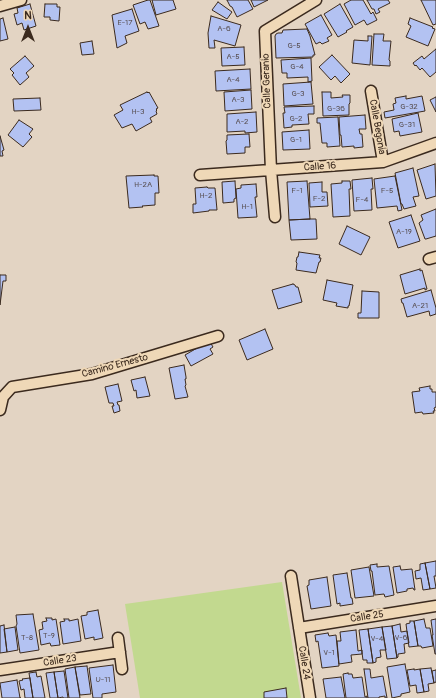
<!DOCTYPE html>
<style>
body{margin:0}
#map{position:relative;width:436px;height:698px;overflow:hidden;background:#e3d4c3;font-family:Pangolin,sans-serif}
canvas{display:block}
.north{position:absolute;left:8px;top:8px;width:40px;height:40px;-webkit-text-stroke:3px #efd8b7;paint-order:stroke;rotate:0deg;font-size:11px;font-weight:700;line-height:16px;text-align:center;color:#3b2a1e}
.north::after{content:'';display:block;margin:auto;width:14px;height:18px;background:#3b2a1e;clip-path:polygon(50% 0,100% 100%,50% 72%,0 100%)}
</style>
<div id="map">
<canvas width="436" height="698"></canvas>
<div class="north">N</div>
</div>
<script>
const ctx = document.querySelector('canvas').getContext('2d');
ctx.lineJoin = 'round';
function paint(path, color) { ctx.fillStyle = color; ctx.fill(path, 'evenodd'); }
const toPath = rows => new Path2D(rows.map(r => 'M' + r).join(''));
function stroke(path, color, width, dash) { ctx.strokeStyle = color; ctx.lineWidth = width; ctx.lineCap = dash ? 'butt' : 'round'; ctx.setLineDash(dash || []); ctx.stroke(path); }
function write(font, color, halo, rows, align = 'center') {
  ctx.font = font + ' Pangolin,sans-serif'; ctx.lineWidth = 4; ctx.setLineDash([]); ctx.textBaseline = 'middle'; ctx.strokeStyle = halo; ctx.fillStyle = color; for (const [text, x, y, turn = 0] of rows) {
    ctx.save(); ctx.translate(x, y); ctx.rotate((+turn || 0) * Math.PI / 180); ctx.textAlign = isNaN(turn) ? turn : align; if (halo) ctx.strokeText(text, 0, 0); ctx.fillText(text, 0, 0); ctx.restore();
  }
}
const green = toPath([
 [282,582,301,698,140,698,125,604]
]);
const building = toPath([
 [148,0,150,0,159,26,148,29,145,22,140,24,133,5,148,0],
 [152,0,173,0,176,9,156,15,152,0],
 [227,0,248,0,253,9,237,17,232,7,230,6,227,0],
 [251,0,268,0,254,7,251,0],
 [351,0,363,0,371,14,373,12,377,20,367,25,364,20,355,25,344,4,351,0],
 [367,0,388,0,390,3,378,9,380,12,376,14,374,9,372,9,367,0],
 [421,0,436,0,436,24,433,25,421,0],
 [218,2,232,12,227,19,212,10,218,2],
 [30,4,36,26,24,30,22,23,17,25,14,14,18,13,17,8,30,4],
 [45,4,57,4,57,7,60,7,59,21,50,20,50,17,44,17,45,4],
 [340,4,353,27,346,31,347,32,338,37,324,14,340,4],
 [132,9,139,31,125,36,127,43,117,48,112,15,132,9],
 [321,15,332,35,327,38,329,41,322,44,320,42,316,44,305,24,321,15],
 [211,16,241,25,235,46,214,40,215,48,209,48,208,33,211,16],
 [3,18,8,39,0,41,0,19,3,18],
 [410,18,433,27,432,28,435,29,428,46,406,37,411,26,408,24,410,18],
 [307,29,310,36,315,55,313,55,313,57,276,58,275,36,276,34,278,33,282,33,283,30,307,29],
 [374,34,384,34,383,41,391,41,389,60,390,61,390,66,372,65,374,34],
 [368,36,372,36,370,65,352,63,354,40,368,41,368,36],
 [92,41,94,54,82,55,80,43,92,41],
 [244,47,245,65,222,66,221,48,244,47],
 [436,49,436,72,430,77,422,68,420,70,416,65,415,66,413,63,422,56,424,59,436,49],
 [332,55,350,74,341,83,335,76,331,80,319,67,332,55],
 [25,56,34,66,26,73,29,77,20,85,12,75,14,73,10,69,25,56],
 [311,58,312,81,308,82,308,77,287,78,287,73,282,73,281,60,311,58],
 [250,69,251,89,216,91,215,71,250,69],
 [311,82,313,104,284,106,283,84,311,82],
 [251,90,252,109,225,111,224,92,251,90],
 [147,92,148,93,149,92,158,108,156,109,157,110,156,111,157,114,150,118,152,122,136,131,132,124,122,128,114,115,123,110,120,105,147,92],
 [322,92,331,92,331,98,343,97,342,95,350,95,350,103,349,104,349,115,323,116,322,92],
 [406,96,406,99,422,96,425,111,385,118,384,112,394,110,393,104,396,103,395,98,406,96],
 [436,97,436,112,430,100,436,97],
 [40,98,41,110,14,111,13,99,40,98],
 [314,106,314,114,308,114,309,124,292,125,292,127,284,128,283,113,285,113,284,107,314,106],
 [256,112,257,132,245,133,245,131,227,132,227,114,256,112],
 [418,113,422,132,400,136,399,131,394,132,392,119,418,113],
 [365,115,366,129,359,129,360,134,362,134,363,147,354,148,354,146,342,147,341,135,340,135,339,117,365,115],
 [338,117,340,146,327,147,327,143,322,143,320,123,317,123,317,118,338,117],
 [19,120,33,129,29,134,32,137,23,147,8,135,19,120],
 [309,130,310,149,283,150,282,132,309,130],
 [249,134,250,147,245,147,245,153,227,154,226,141,227,140,227,135,249,134],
 [0,136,4,150,2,151,3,156,0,156,0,136],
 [435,164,436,196,426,199,417,170,435,164],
 [413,168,419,196,413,197,416,206,404,209,402,204,401,204,395,173,413,168],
 [154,175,154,176,158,176,159,193,155,193,155,205,142,206,143,207,129,208,126,176,154,175],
 [395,176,402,210,398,211,397,206,377,208,374,179,395,176],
 [372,178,373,189,371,189,372,210,354,211,352,180,372,178],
 [235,181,236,198,234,199,234,202,223,203,222,182,235,181],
 [307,181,310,219,289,220,287,182,307,181],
 [342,181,350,181,351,189,349,189,350,216,333,217,331,184,342,183,342,181],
 [322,182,322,192,327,192,328,206,310,207,309,183,322,182],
 [256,184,257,197,255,197,257,217,238,218,236,189,241,188,241,185,256,184],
 [207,187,208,188,215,188,217,210,209,210,209,211,193,213,193,204,196,204,195,188,207,187],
 [436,209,436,236,426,239,425,239,419,223,423,220,421,215,436,209],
 [411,215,420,241,398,248,389,222,411,215],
 [310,219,316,219,317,239,291,240,289,220,310,219],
 [347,226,370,237,361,255,339,244,347,226],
 [299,252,320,255,319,258,321,258,320,262,319,262,316,273,296,270,297,263,296,262,297,257,298,257,299,252],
 [420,269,420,271,422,270,427,289,425,290,425,288,405,294,400,275,420,269],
 [0,275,6,275,6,281,3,281,0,305,0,275],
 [327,280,353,285,349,306,348,306,348,308,336,306,337,303,323,300,327,280],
 [293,284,295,285,296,287,298,287,302,302,278,309,272,290,293,284],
 [431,290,436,308,436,314,430,316,429,311,407,317,403,303,402,303,401,299,431,290],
 [362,291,379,292,379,318,358,318,358,313,361,313,362,291],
 [265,329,273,349,247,360,239,340,265,329],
 [210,342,213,347,210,349,213,354,191,366,185,355,204,344,210,342],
 [184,365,186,377,186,379,185,379,186,385,185,386,188,397,175,399,169,368,184,365],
 [145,377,150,396,137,398,136,390,134,391,131,380,145,377],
 [118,384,122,401,117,402,118,405,119,405,120,411,114,413,112,406,114,406,113,403,109,403,105,387,118,384],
 [430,386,430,389,432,389,432,392,436,392,436,407,434,408,435,411,433,411,434,413,423,414,422,412,415,413,412,392,420,391,419,388,430,386],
 [436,561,436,576,434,576,436,588,430,589,425,563,436,561],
 [425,563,430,589,423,590,421,578,416,579,415,571,420,570,420,564,425,563],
 [377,564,377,567,389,566,394,595,385,597,384,594,375,595,372,571,371,571,370,565,377,564],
 [400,566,401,570,412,569,415,590,414,590,413,588,407,589,407,591,397,593,393,567,400,566],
 [369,567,374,596,355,598,351,570,369,567],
 [347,573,351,598,352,598,353,604,340,606,340,603,337,604,333,575,347,573],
 [327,577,331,606,311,609,307,586,309,585,309,580,327,577],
 [98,610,103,638,94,640,94,637,85,639,81,616,87,615,87,612,98,610],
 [33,614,39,650,20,653,16,626,17,624,16,615,33,614],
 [46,618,52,618,52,620,56,619,60,645,51,646,50,643,41,645,39,630,43,629,42,622,47,621,46,618],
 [64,619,69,619,69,621,78,619,81,641,63,644,60,622,65,621,64,619],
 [424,619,426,628,430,628,433,646,422,648,421,646,418,646,414,621,424,619],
 [436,619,436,654,435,654,432,635,433,635,431,620,436,619],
 [410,621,414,621,418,646,409,647,406,624,410,623,410,621],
 [400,624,401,632,407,631,409,643,404,644,405,653,398,654,398,657,397,658,392,626,400,624],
 [4,625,7,652,0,653,0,626,4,625],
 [392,626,397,658,387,659,382,627,392,626],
 [15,627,18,650,7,652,4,629,15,627],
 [382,627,386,650,380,650,381,657,376,658,376,662,373,663,368,629,382,627],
 [368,629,373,663,367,663,367,660,363,660,359,630,368,629],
 [356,630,358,651,362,650,362,654,351,655,352,662,339,664,337,641,341,641,340,632,356,630],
 [328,633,329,636,336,635,339,666,322,668,318,641,316,642,315,635,328,633],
 [405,664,410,692,401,694,401,696,392,698,387,667,405,664],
 [113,665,116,692,102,694,102,698,93,698,89,668,113,665],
 [87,666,91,694,80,695,75,667,87,666],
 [75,667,80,698,69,698,65,669,75,667],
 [431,668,434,683,428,684,429,691,424,692,420,669,431,668],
 [364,669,370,669,371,678,383,676,387,698,385,698,385,696,379,697,379,698,368,698,364,669],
 [414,669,414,670,420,669,424,692,417,693,416,685,410,686,407,670,414,669],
 [436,670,436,682,434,683,432,671,436,670],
 [64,671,68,698,63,698,63,697,58,698,54,672,64,671],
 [36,672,37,677,41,676,45,698,33,698,29,673,36,672],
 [54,672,58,698,50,698,46,673,54,672],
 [348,673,348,674,352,674,353,678,362,677,365,697,367,696,367,698,346,698,343,674,348,673],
 [341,677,345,698,326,698,323,679,341,677],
 [30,678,33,698,25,698,24,689,21,690,19,681,23,680,22,679,30,678],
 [17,680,20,698,21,698,2,698,0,683,17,680],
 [286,688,287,698,264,698,264,692,286,688]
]);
const street = toPath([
 [0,6,21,0],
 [371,91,383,162],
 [200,175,383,162,436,143],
 [275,217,271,170,265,31,316,0],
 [429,259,436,257],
 [0,410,3,397,12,387,92,374,218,336],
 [291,576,310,698],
 [299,628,436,606],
 [118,638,122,669],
 [0,670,120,652]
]);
const numberNames = [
 ["E-17",125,23],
 ["A-6",224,29],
 ["G-5",294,46],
 ["A-5",233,57],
 ["G-4",297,67],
 ["A-4",233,80],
 ["G-3",298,94],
 ["A-3",238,100],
 ["G-32",409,107],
 ["G-36",336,109],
 ["H-3",138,112],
 ["G-2",296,119],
 ["A-2",242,122],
 ["G-31",407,125],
 ["G-1",296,140],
 ["H-2A",143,185],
 ["F-1",297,191],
 ["F-5",387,191],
 ["H-2",206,196],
 ["F-2",319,199],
 ["F-4",362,200],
 ["H-1",247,207],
 ["A-19",404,232],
 ["A-21",420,306],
 ["T-9",49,636],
 ["T-8",27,638],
 ["V-6",401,638],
 ["V-4",377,639],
 ["V-1",329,653],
 ["U-11",103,680]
];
const streetNames = [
 ["Calle Geranio",267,81,-92],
 ["Calle Begonia",377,127,80],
 ["Calle 16",320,167,-4],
 ["Camino Ernesto",115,366,-15],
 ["Calle 25",367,617,-9],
 ["Calle 23",60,661,-9],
 ["Calle 24",304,663,81]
];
paint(green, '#c2d98f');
paint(building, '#b3c2f2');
stroke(building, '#3b2a1e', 1);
stroke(street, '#3b2a1e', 13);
stroke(street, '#efd8b7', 10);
write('8px', '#595053', null, numberNames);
write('10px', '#3b2a1e', '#efd8b7', streetNames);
</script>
